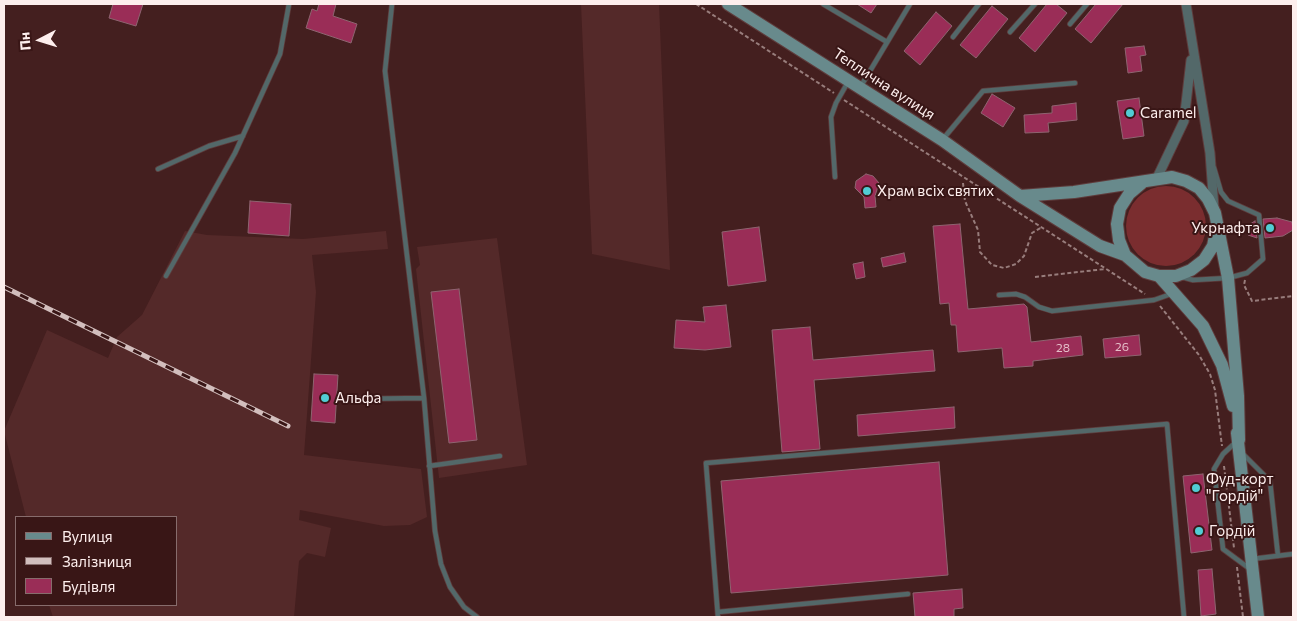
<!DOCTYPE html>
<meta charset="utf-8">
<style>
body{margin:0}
#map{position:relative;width:1297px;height:621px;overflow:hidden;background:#441f1f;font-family:Commissioner,sans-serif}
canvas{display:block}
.frame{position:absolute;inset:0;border:5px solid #fdeeed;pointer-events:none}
.legend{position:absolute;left:15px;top:516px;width:162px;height:90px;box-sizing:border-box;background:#391616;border:1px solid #876c6c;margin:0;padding:6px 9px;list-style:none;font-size:15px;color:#fdeeed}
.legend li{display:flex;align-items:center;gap:10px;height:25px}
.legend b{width:25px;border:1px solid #876c6c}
.north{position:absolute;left:15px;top:15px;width:50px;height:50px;-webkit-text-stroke:4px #391616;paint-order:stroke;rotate:265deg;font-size:14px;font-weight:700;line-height:20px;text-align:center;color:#fdeeed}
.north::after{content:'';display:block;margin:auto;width:18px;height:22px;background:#fdeeed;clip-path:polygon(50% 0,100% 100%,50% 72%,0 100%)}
</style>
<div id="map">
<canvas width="1297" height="621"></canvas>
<div class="frame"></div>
<ul class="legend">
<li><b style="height:6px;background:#688a8c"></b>Вулиця</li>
<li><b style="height:6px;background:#d2bebd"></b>Залізниця</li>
<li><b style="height:14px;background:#9a2d57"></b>Будівля</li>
</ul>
<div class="north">Пн</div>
</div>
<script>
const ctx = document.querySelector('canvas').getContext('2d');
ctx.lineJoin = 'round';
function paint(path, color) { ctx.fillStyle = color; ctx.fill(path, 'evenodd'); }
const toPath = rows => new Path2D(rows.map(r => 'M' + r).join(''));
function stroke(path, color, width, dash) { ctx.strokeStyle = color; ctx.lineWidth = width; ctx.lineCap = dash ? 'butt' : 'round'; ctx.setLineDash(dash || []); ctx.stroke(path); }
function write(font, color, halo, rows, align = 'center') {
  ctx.font = font + ' Commissioner,sans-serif'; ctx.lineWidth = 4; ctx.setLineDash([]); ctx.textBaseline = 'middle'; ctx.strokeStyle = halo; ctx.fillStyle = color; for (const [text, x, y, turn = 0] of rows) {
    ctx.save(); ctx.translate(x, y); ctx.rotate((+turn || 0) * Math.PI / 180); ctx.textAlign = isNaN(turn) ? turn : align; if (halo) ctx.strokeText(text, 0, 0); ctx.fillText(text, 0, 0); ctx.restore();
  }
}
const built = toPath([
 [581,4,659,4,670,270,592,254],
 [185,231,207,235,303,239,386,231,388,249,312,255,316,292,304,455,421,469,427,517,410,525,384,526,300,510,299,520,331,528,325,557,307,553,299,561,294,617,53,617,49,605,176,605,176,517,26,517,4,431,47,330,108,358,117,337,142,315],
 [497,238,527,465,439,478,416,269,420,265,417,247]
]);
const green = toPath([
 '1126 226a40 40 0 1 1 80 0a40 40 0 1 1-80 0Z'
]);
const building = toPath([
 [113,4,143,4,136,26,109,18,113,4],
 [319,4,336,4,333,16,357,24,351,43,306,28,312,9,317,11,319,4],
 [857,4,877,4,871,13,857,4],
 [1047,4,1056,4,1067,13,1035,52,1019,38,1047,4],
 [1096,4,1123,4,1091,43,1075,29,1096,4],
 [992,6,1008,19,976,58,960,45,992,6],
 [936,12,952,26,920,65,904,51,936,12],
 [1144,46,1146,55,1140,56,1142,71,1128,73,1125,48,1144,46],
 [992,94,1015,108,1003,127,981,113,992,94],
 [1139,98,1144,136,1123,139,1117,101,1139,98],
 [1076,103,1077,120,1048,123,1049,132,1025,133,1024,115,1052,113,1052,106,1076,103],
 [866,174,873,176,879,183,875,196,876,207,865,208,864,197,855,188,856,181,866,174],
 [250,201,291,204,289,236,248,233,250,201],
 [1277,218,1292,222,1293,230,1283,236,1265,238,1263,219,1277,218],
 [1255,221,1257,238,1248,235,1247,226,1255,221],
 [960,224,968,309,1024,304,1027,307,1031,342,1081,336,1083,355,1033,361,1033,366,1004,368,1002,348,958,352,956,325,951,325,949,303,940,304,933,226,960,224],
 [759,227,766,281,728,286,722,232,759,227],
 [904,253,906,262,883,267,881,258,904,253],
 [863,262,865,277,856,279,853,264,863,262],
 [459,289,477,440,449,443,431,292,459,289],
 [726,305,731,347,705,350,674,348,676,320,705,322,703,307,726,305],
 [810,327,813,360,933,350,935,371,814,380,820,449,782,452,772,330,810,327],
 [1139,335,1141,355,1105,358,1103,339,1139,335],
 [314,374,338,375,335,423,311,421,314,374],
 [954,407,955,428,858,436,857,415,954,407],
 [939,462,948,575,731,593,721,481,939,462],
 [1203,474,1212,550,1191,553,1183,476,1203,474],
 [1212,569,1216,614,1201,616,1198,570,1212,569],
 [962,589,963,608,954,609,954,617,915,617,913,593,962,589]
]);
const path = toPath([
 [696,4,834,93],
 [844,100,1145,294],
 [963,183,965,201,978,230,980,252,992,265,1004,268,1016,264,1024,256,1032,233,1042,227],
 [1035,277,1105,269],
 [1245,280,1244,285,1252,301,1293,296],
 [1160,306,1199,355,1210,374,1215,390,1222,446],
 [1224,466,1234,548],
 [1237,567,1243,617]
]);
const service = toPath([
 [392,4,385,71,424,398,435,531,441,564,450,587,464,607,477,617],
 [823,4,887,42],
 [1070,24,1087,4],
 [1010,32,1035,4],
 [953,37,979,4],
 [861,86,910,4],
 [943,139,983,91,1075,83],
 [158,169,209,146,243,136],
 [835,177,831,117,836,103,848,82],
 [166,276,235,153,280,54,289,4],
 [1182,277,1193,280,1228,278,1247,273,1263,259,1259,215,1228,201,1221,192,1214,168],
 [999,295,1016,294,1025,297,1039,307,1052,311,1154,300,1171,294],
 [352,399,424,398],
 [1236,442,1223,454,1214,469,1223,549,1250,569],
 [1243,454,1270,481,1278,556],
 [429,466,500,456],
 [1252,559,1293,554],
 [718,612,908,594],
 [718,617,706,463,1167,424,1184,617]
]);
const minor = toPath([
 [1186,4,1210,153,1214,208],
 [1157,178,1184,121,1191,60]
]);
const secondary = toPath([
 [728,4,942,140,1020,196,1100,246,1125,255],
 [1142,183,1129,194,1120,208,1117,224,1119,240,1125,255,1145,272,1159,276,1176,276,1191,270,1204,260,1213,246,1216,231],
 [1020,196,1074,192,1172,177,1186,181,1199,188,1208,199,1215,213,1228,278,1238,396,1239,440],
 [1159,276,1203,326,1222,365,1233,406],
 [1237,433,1258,617]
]);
const rail = toPath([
 [4,287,288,426]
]);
const markers = [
 [1130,113,5,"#51ccd4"],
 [867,191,5,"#51ccd4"],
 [1270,228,5,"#51ccd4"],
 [325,398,5,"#51ccd4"],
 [1196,488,5,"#51ccd4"],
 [1199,531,5,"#51ccd4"]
];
const numberNames = [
 ["26",1122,347],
 ["28",1063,348]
];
const streetNames = [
 ["Теплична вулиця",884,84,33]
];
const poiNames = [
 ["Caramel",1140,113],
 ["Храм всіх святих",877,191],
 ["Укрнафта",1260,228,"right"],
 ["Альфа",335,398],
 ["Фуд-корт",1206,479],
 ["\"Гордій\"",1206,496],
 ["Гордій",1209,531]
];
paint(built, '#542929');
paint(green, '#7a2d2f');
paint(building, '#9a2d57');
stroke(building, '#8e6470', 1);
stroke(service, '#5e3c3c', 6);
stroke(minor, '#5e3c3c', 11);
stroke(secondary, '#5e3c3c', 14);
stroke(path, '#987d7c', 2, [4, 2.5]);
stroke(service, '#536869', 4.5);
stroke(minor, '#536869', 9);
stroke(secondary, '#688a8c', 12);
stroke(rail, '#d2bebd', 5);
stroke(rail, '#391616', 3, [9]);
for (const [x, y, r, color] of markers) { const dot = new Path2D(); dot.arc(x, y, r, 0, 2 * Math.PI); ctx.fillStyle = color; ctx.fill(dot); stroke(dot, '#391616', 2); }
write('12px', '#e4bec8', null, numberNames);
write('15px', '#fdeeed', '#391616', streetNames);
write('15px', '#fdeeed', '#391616', poiNames, 'left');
</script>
